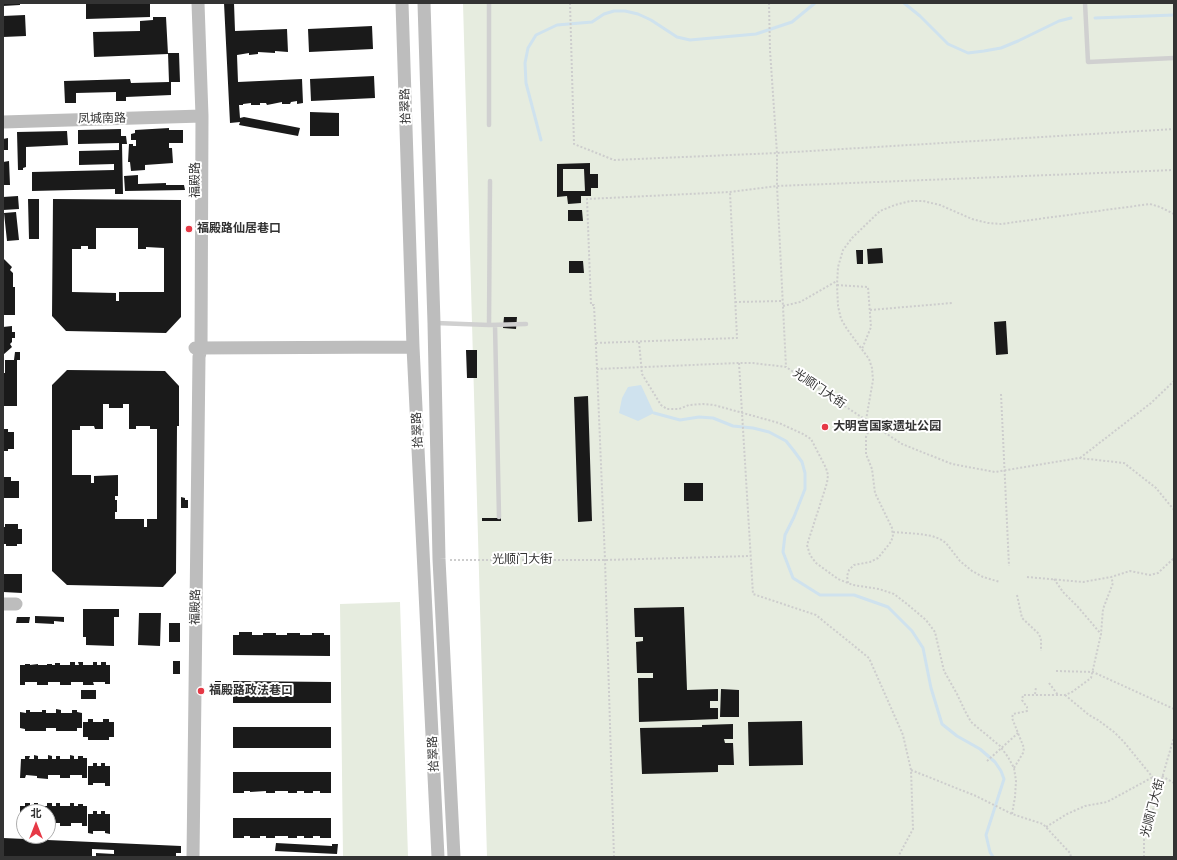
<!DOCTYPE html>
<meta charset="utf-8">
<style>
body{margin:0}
#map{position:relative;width:1177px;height:860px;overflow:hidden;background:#fff;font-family:"DM Sans","Noto Sans SC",sans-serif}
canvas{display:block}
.frame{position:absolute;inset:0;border:4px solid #333;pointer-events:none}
.north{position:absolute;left:16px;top:804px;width:40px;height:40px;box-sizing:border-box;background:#fff;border:1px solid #adadad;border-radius:50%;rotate:0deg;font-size:11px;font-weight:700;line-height:16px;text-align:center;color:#333}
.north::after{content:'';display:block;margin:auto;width:14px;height:18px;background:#e63946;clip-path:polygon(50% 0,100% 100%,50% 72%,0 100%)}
</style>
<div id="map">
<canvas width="1177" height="860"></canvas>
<div class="frame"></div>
<div class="north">北</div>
</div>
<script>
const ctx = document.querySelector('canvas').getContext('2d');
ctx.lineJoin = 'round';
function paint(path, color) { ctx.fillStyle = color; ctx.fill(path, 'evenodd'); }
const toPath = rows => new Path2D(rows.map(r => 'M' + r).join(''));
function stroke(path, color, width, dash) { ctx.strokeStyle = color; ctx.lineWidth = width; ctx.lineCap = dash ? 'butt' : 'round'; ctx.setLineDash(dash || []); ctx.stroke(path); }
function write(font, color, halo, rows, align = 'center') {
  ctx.font = font + ' "DM Sans","Noto Sans SC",sans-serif'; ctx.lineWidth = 4; ctx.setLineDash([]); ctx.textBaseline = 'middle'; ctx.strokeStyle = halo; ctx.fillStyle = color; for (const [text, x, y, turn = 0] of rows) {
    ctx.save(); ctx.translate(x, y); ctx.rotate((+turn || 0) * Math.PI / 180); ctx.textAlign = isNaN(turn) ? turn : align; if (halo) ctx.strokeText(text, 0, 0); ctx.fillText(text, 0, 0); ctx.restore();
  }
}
const green = toPath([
 [463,3,1174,3,1174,857,487,857],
 [400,602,408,857,343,857,340,604]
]);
const water = toPath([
 [641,385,654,413,638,421,619,413,622,398,628,387]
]);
const stream = toPath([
 [904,3,920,16,948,44,968,53,984,51,1001,48,1018,41,1059,21,1071,18],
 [1095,18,1174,15],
 [541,140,526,83,525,63,528,48,536,35,557,25,592,22,604,14,614,11,625,11,638,14,651,20,677,37,690,40,756,34,792,22,815,3],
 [654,413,680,420,699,417,713,418,733,426,753,428,769,432,786,441,794,451,802,462,805,473,805,489,794,517,785,535,783,552,793,578,820,595,854,595,888,607,912,631,923,648,931,688,942,724,957,736,980,749,995,762,1001,771,1004,779,986,835,990,852,993,857]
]);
const building = toPath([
 [3,3,20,3,20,5,3,6],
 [86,3,150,3,150,17,86,19],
 [224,3,234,3,235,31,287,29,288,52,275,51,275,53,258,52,258,54,249,55,249,53,237,55,238,82,302,79,303,103,297,104,297,101,291,102,290,104,282,104,282,102,267,105,266,103,260,103,260,105,251,105,251,103,243,104,243,105,239,105,240,118,244,117,300,128,298,136,239,125,240,122,230,123],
 [25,15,26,36,3,37,3,16],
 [153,17,166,17,168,54,94,57,93,32,140,31,140,21,153,20],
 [372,26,373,49,309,52,308,29],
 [168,53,179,53,180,82,171,82,171,95,126,97,126,101,116,101,116,92,76,93,76,103,65,103,64,81,130,79,131,83,169,82],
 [374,76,375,98,311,101,310,79],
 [310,112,339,113,339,136,310,136],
 [169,128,169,130,183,130,183,143,169,143,169,148,172,148,173,163,145,165,145,170,131,171,130,162,128,162,129,144,133,144,133,146,136,146,136,140,131,140,131,134,135,133,135,130],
 [121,129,121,136,126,136,127,144,122,144,123,194,115,194,115,189,32,191,32,172,114,170,114,164,79,165,79,151,119,150,119,143,78,144,78,130],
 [67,131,68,145,26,147,26,167,23,168,23,170,18,170,17,132],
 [8,138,8,150,3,150,3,139],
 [9,161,10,185,3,185,3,162],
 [590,163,590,174,598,174,598,188,591,188,591,196,581,196,581,203,568,204,567,196,557,197,557,164],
 [563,169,584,169,585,191,563,191],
 [138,175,138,184,166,183,166,185,184,185,185,190,125,191,124,176],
 [18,196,19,209,3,210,3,197],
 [28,199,39,199,39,239,29,239],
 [53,199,181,200,181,317,166,333,66,331,52,316],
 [96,228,138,228,138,249,146,249,146,247,164,248,164,292,119,292,119,301,116,301,116,293,72,292,72,249,81,249,81,246,88,246,88,249,96,249],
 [568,210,582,210,583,221,568,221],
 [16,212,19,240,7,241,4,213],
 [882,248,883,263,868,264,867,249],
 [856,250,863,250,863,264,857,264],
 [3,258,12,267,10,270,13,273,13,287,15,287,15,315,3,315],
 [569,261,583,261,584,273,569,273],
 [504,317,517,317,516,329,503,328],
 [1006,321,1008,354,996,355,994,322],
 [12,326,12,332,15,332,15,338,12,338,12,342,10,344,12,347,3,355,3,327],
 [466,350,477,350,477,378,467,378],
 [15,352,20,352,20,360,17,360,17,406,3,406,3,373,5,373,5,360,14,360],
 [67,370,165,371,179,386,179,426,177,426,176,573,163,587,67,585,52,571,52,385],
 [103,404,109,404,109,408,123,408,123,404,129,404,129,429,136,429,136,426,150,426,150,429,157,429,157,519,147,519,147,527,144,527,144,519,115,519,115,512,117,512,117,500,115,500,115,496,118,496,118,475,94,476,94,483,91,483,91,475,72,475,72,430,80,430,80,426,94,426,95,429,103,429],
 [588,396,592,521,578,522,574,397],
 [3,429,8,429,8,432,14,432,14,449,8,449,8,451,3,451],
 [3,477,11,477,11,481,19,481,19,498,3,498],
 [684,483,703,483,703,501,684,501],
 [181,497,185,498,185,500,188,500,188,508,181,508],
 [482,518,501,518,501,521,482,521],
 [5,524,18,524,18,529,22,529,22,544,17,544,17,546,6,546,6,544,3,544,3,527,5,527],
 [3,574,22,574,22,593,3,592],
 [684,607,687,690,718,689,718,701,710,701,710,708,718,708,718,719,639,722,638,678,653,678,653,673,637,673,636,642,643,641,643,637,635,637,634,608],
 [83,609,119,609,119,617,114,617,114,646,86,645,86,637,83,637],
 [139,613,161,613,160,646,138,645],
 [35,616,64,617,64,622,54,621,54,624,35,623],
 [17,617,30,617,29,623,16,623],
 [169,623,180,623,180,642,169,642],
 [239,632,252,632,252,635,263,635,263,633,276,633,276,635,287,635,287,633,300,633,300,635,312,635,312,633,324,633,324,635,330,635,330,656,233,655,233,635,239,635],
 [173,661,180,661,180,674,173,674],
 [70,662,75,662,75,665,79,665,78,662,83,662,83,665,93,665,93,662,97,662,97,665,101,665,101,662,106,662,106,665,110,665,110,684,105,684,105,682,93,682,94,685,83,685,83,682,71,682,71,685,60,685,60,682,48,682,48,685,37,685,37,682,25,682,25,685,20,685,20,665,25,665,25,664,30,664,30,665,38,664,38,665,47,665,47,664,52,664,52,665,55,665,55,663,60,663,60,665,70,665],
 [215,681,221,681,221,694,214,694],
 [233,681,331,682,331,703,233,703],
 [721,689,739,690,739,717,720,717],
 [81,690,96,690,96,699,81,699],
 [56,709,61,710,61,713,72,713,72,710,77,710,77,712,82,713,82,728,77,728,77,731,56,731,56,728,46,728,46,731,25,731,25,729,20,728,20,712,26,713,26,710,30,710,30,712,42,712,42,710,46,710,46,713,56,713],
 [88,719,93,719,93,722,103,722,103,719,109,719,109,722,114,722,114,737,109,737,109,740,88,740,88,737,83,737,83,722,88,722],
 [802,721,803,765,749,766,748,722],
 [733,724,733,739,724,739,725,743,733,743,734,765,718,765,718,772,642,774,640,728,702,727,702,725],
 [233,727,331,727,331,748,233,748],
 [34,755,38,756,38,759,48,759,48,755,52,756,52,759,56,759,56,756,60,756,60,759,70,759,70,755,74,756,74,759,78,759,78,756,83,756,83,758,87,758,87,778,82,778,82,775,70,775,70,778,60,778,60,775,48,775,48,779,37,778,37,776,26,775,25,778,20,778,21,759,25,759,25,756,30,756,29,759,34,759],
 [93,763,97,763,97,766,101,766,101,763,105,763,105,766,110,766,110,786,105,786,105,783,93,783,93,785,88,785,88,766,93,766],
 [233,772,331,772,331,793,320,793,320,791,313,791,313,793,304,793,304,791,297,791,297,793,288,793,288,791,275,791,275,793,266,793,266,791,250,792,250,791,244,791,244,793,233,793],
 [25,803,30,803,30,806,34,806,34,803,38,803,38,806,47,806,47,803,52,803,52,806,56,806,56,803,60,803,60,806,70,806,70,803,74,803,74,806,78,806,78,804,83,804,83,806,87,806,87,826,82,826,82,823,71,823,71,826,60,826,60,823,48,823,48,812,24,812,24,826,20,826,20,806,25,806],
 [93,811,97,811,97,814,101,814,101,811,105,811,105,814,110,814,110,834,105,833,105,831,93,831,93,834,88,833,88,814,93,814],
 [233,818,331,818,331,838,320,838,320,836,313,836,313,838,304,838,304,836,297,836,297,838,288,838,288,836,275,836,275,838,266,838,266,836,260,836,260,838,250,838,250,836,244,836,244,838,233,838],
 [3,838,181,846,181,853,176,853,176,857,96,857,96,853,114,854,114,850,92,849,92,857,3,857],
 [276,843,332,846,332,844,338,844,337,854,275,851]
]);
const path = toPath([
 [570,3,574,144,614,160,777,153,1174,129],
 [769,3,770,50,777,153,777,186,786,367],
 [837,285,868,287,871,327,862,349],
 [735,302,783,301],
 [783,306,800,302,837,281],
 [870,310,952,303],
 [639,342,642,374,661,405,667,409,679,409,689,405,703,404,714,405,779,423,803,434,811,439,826,468,828,475,827,483,807,545,810,555,816,563,838,579,853,585,879,589,894,594,907,604,926,620,935,632,944,671,957,694,965,711,971,722,1000,746,1008,757,1014,768,1016,781,1015,797,1012,814],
 [596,343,737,338,730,192],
 [739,363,753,594,816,615,869,658,903,735,911,770,913,829,898,857],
 [597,369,594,305,591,305,587,199,730,192,777,186,1174,170],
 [1001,394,1009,566],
 [866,420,873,380,872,368,869,359,847,329,841,319,838,306,837,285,838,267,843,250,852,238,880,211,895,205,910,201,923,201,940,205,972,219,988,223,1001,224,1150,204,1160,207,1174,214],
 [1080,458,1151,403,1174,381],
 [893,532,920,534,932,536,940,539,946,543,960,561,972,571,983,577,1000,582],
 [450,560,605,560,750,556],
 [1027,577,1083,582,1111,577,1130,571,1150,575,1158,573,1174,558],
 [1054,579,1063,592,1078,607,1101,634],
 [848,583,847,576,849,570,854,565,870,562,878,558,890,543,893,537,892,528,875,493,872,469,866,454,866,437,872,424],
 [1017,595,1022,618,1039,634,1041,640,1041,651],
 [1056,671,1093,672,1174,709],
 [1049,683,1058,695],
 [1035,694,1036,687],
 [1065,695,1089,715,1098,720,1114,732,1124,742,1159,785],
 [987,761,1018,733],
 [1014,768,1023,753,1024,748,1012,718,1013,714,1027,711,1027,707,1022,700,1023,695,1065,695,1072,692,1091,678,1101,634,1103,609,1113,583,1111,577],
 [911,770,976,796,1012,814,1043,824,1070,853,1071,857],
 [1162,776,1174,783],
 [1046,827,1067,814,1085,806,1107,802,1153,777],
 [614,857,605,560,597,369,739,363,753,363,786,367,902,444,952,464,995,472,1079,458,1124,463,1156,488,1174,510],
 [1144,857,1144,840,1174,737]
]);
const lane = toPath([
 [489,3,489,125],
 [1085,3,1088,62,1174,58],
 [436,323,489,325,526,324],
 [489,325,490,181],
 [495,325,499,517]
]);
const secondary = toPath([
 [402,3,413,347,438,857],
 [424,3,434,323,439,559,454,857],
 [3,122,202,116],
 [195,348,413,347],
 [3,604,16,604],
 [193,857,199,357,201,348,202,116,198,3]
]);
const markers = [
 [189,229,4,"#e63946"],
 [825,427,4,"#e63946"],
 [201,691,4,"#e63946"]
];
const streetNames = [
 ["拾翠路",406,106,-92],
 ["凤城南路",102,119,-1],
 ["福殿路",196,180,-90],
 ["光顺门大街",819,389,34],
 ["拾翠路",418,430,-93],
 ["光顺门大街",522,560],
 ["福殿路",196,607,-89],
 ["拾翠路",434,754,-93],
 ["光顺门大街",1153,808,-75]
];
const poiNames = [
 ["福殿路仙居巷口",197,229],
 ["大明宫国家遗址公园",833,427],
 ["福殿路政法巷口",209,691]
];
paint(green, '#e6ecdf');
paint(water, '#cfe2ee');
stroke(stream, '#cfe2ee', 3);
paint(building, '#1a1a1a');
stroke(path, '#cdcdcd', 2, [2, 2]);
stroke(lane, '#d0d0d0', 4.5);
stroke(secondary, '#bdbdbd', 13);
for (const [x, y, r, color] of markers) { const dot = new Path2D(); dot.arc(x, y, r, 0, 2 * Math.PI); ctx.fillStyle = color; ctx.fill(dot); stroke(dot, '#fff', 1.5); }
write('12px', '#333', '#fff', streetNames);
write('bold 12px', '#333', '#fff', poiNames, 'left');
</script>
